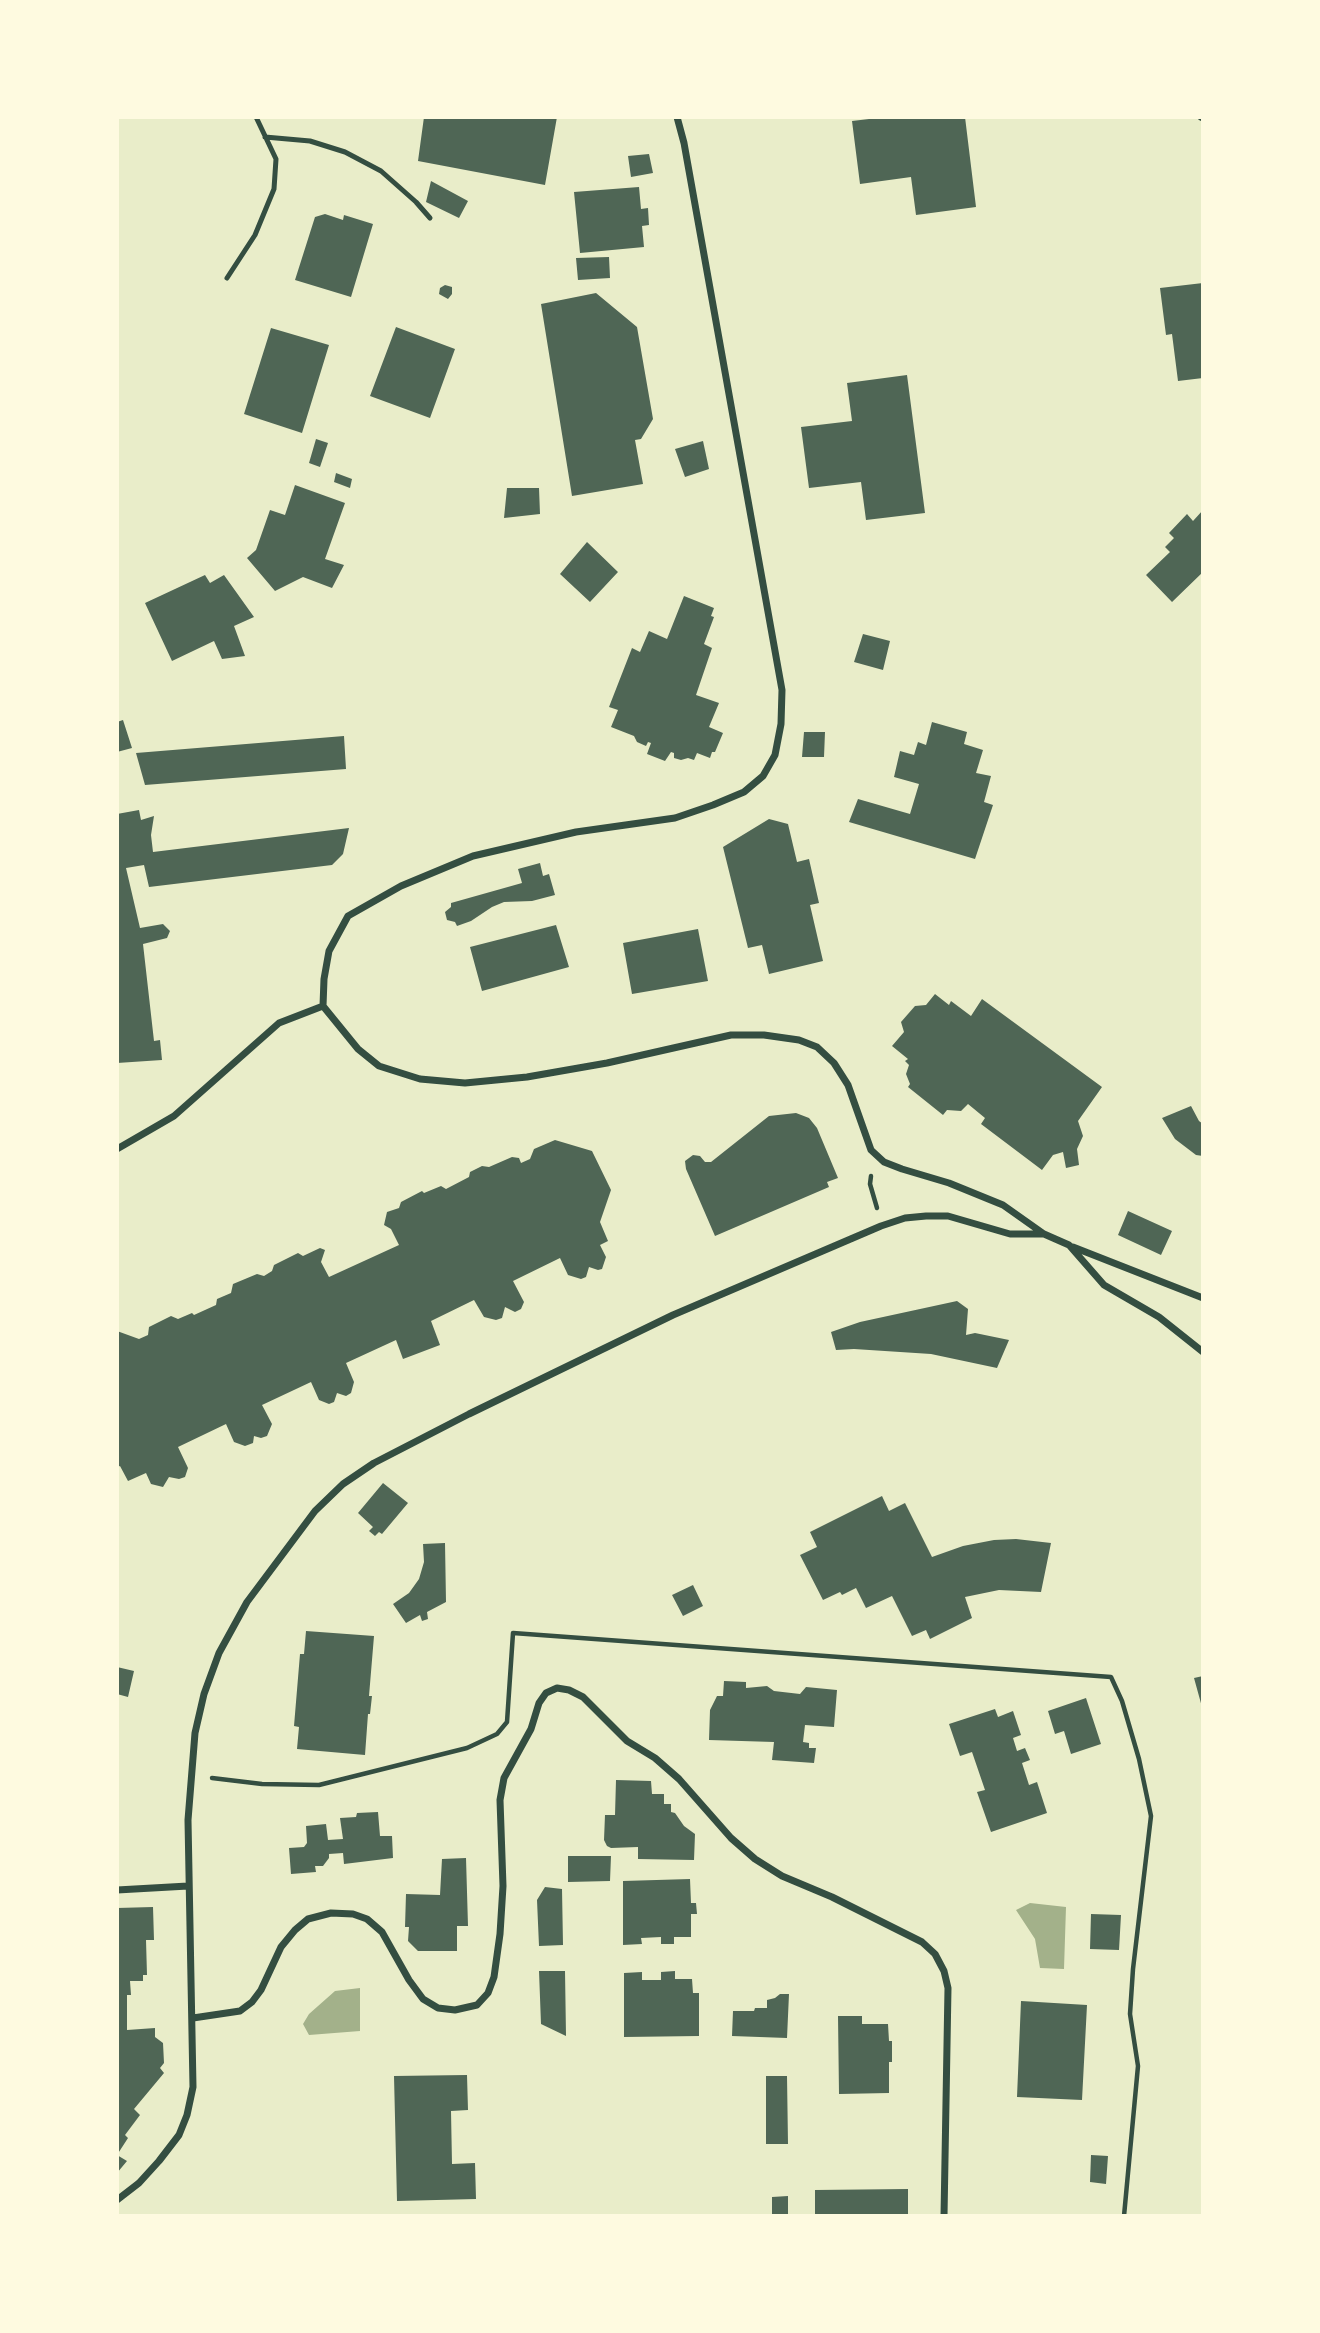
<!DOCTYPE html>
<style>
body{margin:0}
#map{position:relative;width:1320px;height:2333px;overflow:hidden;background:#e9edc9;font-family:Signika,sans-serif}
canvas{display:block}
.frame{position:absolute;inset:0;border:119px solid #fefae0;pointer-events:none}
</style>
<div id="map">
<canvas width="1320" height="2333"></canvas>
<div class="frame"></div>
</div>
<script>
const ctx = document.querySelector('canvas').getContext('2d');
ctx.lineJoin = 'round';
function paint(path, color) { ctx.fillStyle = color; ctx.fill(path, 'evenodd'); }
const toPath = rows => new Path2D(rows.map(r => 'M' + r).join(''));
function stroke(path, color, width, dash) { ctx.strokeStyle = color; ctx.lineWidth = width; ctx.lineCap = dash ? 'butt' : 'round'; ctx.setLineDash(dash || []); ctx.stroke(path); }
const water = toPath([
 [1030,1903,1066,1907,1064,1969,1040,1968,1035,1939,1016,1910],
 [360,1988,360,2031,309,2035,303,2024,309,2014,335,1991]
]);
const building = toPath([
 [424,117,557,117,545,185,418,161],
 [886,117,965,117,976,207,916,215,911,177,860,184,852,121],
 [649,154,653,173,631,177,628,156],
 [431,181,468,201,459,218,426,202],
 [639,187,641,209,648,208,649,225,642,226,644,247,580,253,574,192],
 [325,214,343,220,344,215,373,224,351,297,295,280,315,217],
 [609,257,610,278,578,280,576,258],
 [1203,283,1203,378,1178,381,1172,334,1166,335,1160,288],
 [445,285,452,287,452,294,448,299,439,294,440,288],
 [596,293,637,327,653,419,641,439,635,440,643,484,572,496,541,304],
 [396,327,455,349,430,418,370,396],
 [271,328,329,345,302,433,244,414],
 [907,375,925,513,866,520,861,482,809,488,801,427,852,421,847,383],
 [316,439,328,443,320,467,309,463],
 [703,441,709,469,685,477,675,449],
 [336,473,352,479,350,488,334,482],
 [295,485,345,503,325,559,344,565,332,588,303,577,275,591,247,558,256,550,270,510,285,515],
 [507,488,539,488,540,514,504,518],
 [1203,510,1203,572,1172,602,1146,575,1170,552,1165,547,1174,538,1169,533,1187,514,1193,521],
 [587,542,618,572,590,602,560,574],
 [205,575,210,583,224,575,254,617,234,626,245,656,222,659,214,641,172,661,145,603],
 [684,596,714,608,711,616,714,617,704,644,712,648,696,695,719,703,709,727,723,733,715,752,712,752,710,758,697,753,694,760,688,758,681,760,674,758,674,753,671,752,665,761,647,754,651,743,648,742,646,746,637,742,634,736,611,727,618,710,609,707,632,648,640,652,649,631,667,639],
 [863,634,890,641,883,670,854,662],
 [123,720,132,748,117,752,117,722],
 [932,722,967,732,964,744,983,750,976,773,991,776,984,802,993,805,975,859,849,822,858,799,910,814,919,784,894,777,900,751,914,755,918,742,926,745],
 [804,732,825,732,824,757,802,757],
 [344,736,346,769,145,785,136,753],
 [139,810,141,820,154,816,151,835,153,852,349,828,343,854,332,865,149,887,144,865,126,868,140,928,163,924,170,931,167,938,143,944,154,1041,160,1040,162,1060,117,1063,117,814],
 [769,819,788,824,797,862,809,859,819,903,810,905,823,961,769,974,762,945,748,948,723,847],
 [540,863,543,876,549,874,555,895,532,901,504,902,492,907,471,921,457,926,455,922,447,920,445,912,451,907,451,903,522,883,518,869],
 [556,925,569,967,482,991,470,947],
 [698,929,708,981,632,994,623,943],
 [935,994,949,1005,951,1001,971,1016,982,999,1102,1087,1078,1121,1083,1136,1077,1149,1079,1165,1066,1168,1063,1152,1053,1155,1042,1170,981,1124,985,1118,968,1104,961,1111,947,1110,943,1115,908,1087,910,1084,906,1074,909,1065,905,1061,908,1059,892,1046,904,1032,901,1022,915,1006,926,1005],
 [1191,1106,1199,1121,1203,1124,1203,1156,1196,1155,1175,1139,1162,1118],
 [796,1113,809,1118,817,1128,838,1178,827,1182,829,1187,715,1236,686,1169,685,1161,693,1155,700,1156,705,1162,711,1162,769,1116],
 [555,1140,592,1151,611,1190,600,1222,608,1241,600,1245,606,1257,602,1269,598,1270,589,1267,586,1277,581,1279,568,1275,560,1258,513,1281,524,1302,521,1309,515,1312,505,1307,502,1318,496,1320,484,1317,474,1300,431,1321,440,1345,403,1359,396,1340,346,1363,354,1382,351,1393,346,1396,337,1393,334,1402,329,1404,319,1400,311,1382,262,1405,272,1424,267,1436,261,1438,254,1436,253,1443,245,1446,234,1442,226,1424,178,1447,188,1468,185,1477,179,1479,169,1477,163,1487,151,1484,146,1473,128,1481,120,1466,117,1467,117,1331,139,1339,148,1335,149,1327,171,1316,178,1319,192,1313,194,1315,216,1305,217,1299,231,1293,233,1284,257,1274,264,1276,272,1271,274,1265,298,1253,303,1256,320,1248,325,1250,321,1262,329,1277,399,1245,391,1229,384,1225,387,1212,399,1208,401,1202,422,1191,424,1193,441,1186,446,1189,469,1177,470,1172,482,1166,489,1167,512,1157,519,1158,521,1163,530,1159,534,1149],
 [1128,1211,1172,1231,1161,1255,1118,1235],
 [957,1301,968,1309,966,1335,975,1333,1009,1340,997,1368,931,1354,854,1349,836,1350,831,1332,860,1322],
 [383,1483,408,1503,382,1534,379,1532,375,1536,369,1531,373,1527,358,1513],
 [882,1496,889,1511,905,1503,932,1557,963,1546,994,1540,1016,1539,1051,1543,1041,1592,999,1590,965,1597,972,1618,930,1639,926,1630,912,1636,892,1596,866,1608,856,1588,842,1595,840,1592,823,1600,800,1555,817,1547,810,1532],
 [445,1543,446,1602,427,1612,428,1619,422,1621,420,1615,406,1623,393,1604,409,1593,419,1579,424,1562,423,1544],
 [693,1585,703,1606,683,1616,672,1595],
 [306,1631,374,1636,369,1696,372,1696,370,1714,368,1714,365,1755,297,1749,299,1727,294,1726,300,1654,304,1654],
 [117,1667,134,1671,128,1697,117,1694],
 [1203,1676,1203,1707,1202,1707,1194,1678],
 [724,1681,746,1682,746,1688,767,1686,774,1691,800,1694,806,1687,837,1690,834,1727,805,1725,803,1742,809,1743,809,1748,816,1748,814,1763,772,1760,774,1742,709,1740,710,1710,717,1696,723,1696],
 [1086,1698,1101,1744,1071,1754,1064,1731,1055,1734,1048,1711],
 [995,1709,998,1717,1013,1711,1021,1735,1013,1738,1017,1751,1025,1748,1030,1760,1022,1763,1029,1785,1037,1782,1047,1813,991,1832,977,1792,985,1790,972,1752,960,1756,949,1724],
 [616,1780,651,1781,652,1794,664,1794,664,1804,671,1804,671,1812,675,1813,684,1826,695,1834,694,1860,638,1859,638,1847,611,1848,607,1846,604,1840,605,1815,615,1815],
 [378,1812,380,1836,392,1836,393,1858,344,1864,343,1853,329,1854,329,1858,323,1866,315,1866,316,1872,291,1874,289,1848,304,1847,307,1843,306,1826,326,1824,328,1840,343,1839,340,1818,356,1817,357,1813],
 [568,1856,611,1856,610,1881,568,1882],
 [466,1858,468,1926,457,1926,457,1951,418,1951,408,1941,409,1927,405,1927,406,1894,440,1895,442,1859],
 [690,1879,691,1903,696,1903,697,1914,691,1914,691,1937,674,1937,674,1944,661,1944,661,1937,641,1938,642,1944,623,1945,623,1881],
 [545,1887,562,1889,563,1945,539,1946,537,1900],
 [153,1907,154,1940,146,1940,147,1975,143,1975,143,1981,130,1981,131,1995,127,1995,127,2030,155,2028,155,2037,163,2043,164,2063,160,2068,164,2073,134,2109,140,2115,125,2135,128,2138,117,2155,117,1908],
 [1091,1914,1121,1915,1119,1950,1090,1949],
 [539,1971,565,1971,566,2036,541,2024],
 [675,1971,675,1979,692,1979,693,1993,699,1993,699,2036,624,2037,624,1973,642,1972,642,1980,661,1980,661,1972],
 [780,1994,789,1994,787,2038,732,2036,733,2011,754,2011,755,2008,767,2008,767,2000,775,1998],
 [1021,2001,1087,2005,1082,2100,1017,2097],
 [838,2016,862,2016,862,2024,888,2024,889,2041,892,2041,892,2062,889,2062,889,2093,839,2094],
 [467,2075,468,2110,451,2111,452,2164,475,2163,476,2199,397,2201,394,2076],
 [766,2076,787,2076,788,2144,766,2144],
 [117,2155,127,2161,117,2173],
 [1091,2155,1108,2156,1106,2184,1090,2182],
 [908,2189,908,2216,815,2216,815,2190],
 [788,2196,788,2216,772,2216,772,2197]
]);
const path = toPath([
 [871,1176,870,1184,877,1208],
 [212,1778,262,1784,319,1785,467,1748,497,1734,507,1722,513,1633,1111,1677,1122,1701,1139,1759,1151,1816,1133,1969,1130,2014,1138,2066,1124,2216]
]);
const service = toPath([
 [265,137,310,141,345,152,381,171,416,202,430,218],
 [227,278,255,235,274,189,276,159,256,117]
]);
const minor = toPath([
 [677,117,684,143,782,690,781,724,775,755,763,776,744,792,713,805,675,818,576,832,473,856,401,886,348,916,329,951,324,979,323,1006,358,1049,379,1066,420,1079,465,1083,527,1077,607,1063,731,1035,764,1035,799,1040,817,1047,834,1063,848,1085,871,1150,884,1162,902,1169,949,1183,1003,1205,1044,1234,1069,1245,1104,1285,1159,1317,1203,1352],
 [1201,117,1203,118],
 [117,1149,174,1116,279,1023,323,1006],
 [1073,1247,1203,1298],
 [117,1890,188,1886],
 [193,2018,240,2011,252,2002,261,1990,281,1947,295,1930,308,1919,331,1913,353,1914,367,1919,382,1932,409,1980,423,1999,438,2008,455,2010,477,2005,488,1993,494,1977,500,1934,503,1886,500,1800,504,1778,531,1729,539,1703,546,1693,557,1688,569,1690,583,1697,627,1741,655,1758,679,1779,731,1838,755,1859,782,1876,832,1897,922,1942,935,1954,944,1971,948,1988,944,2216],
 [117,2200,139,2183,159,2161,179,2135,187,2115,193,2087,188,1820,195,1733,204,1694,219,1653,247,1602,315,1511,343,1484,374,1463,469,1414,673,1315,881,1226,905,1218,926,1216,948,1216,1010,1234,1044,1234]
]);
paint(water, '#a3b18a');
paint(building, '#4f6655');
stroke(path, '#344e41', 4.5);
stroke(service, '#344e41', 5);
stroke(minor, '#344e41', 7);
</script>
